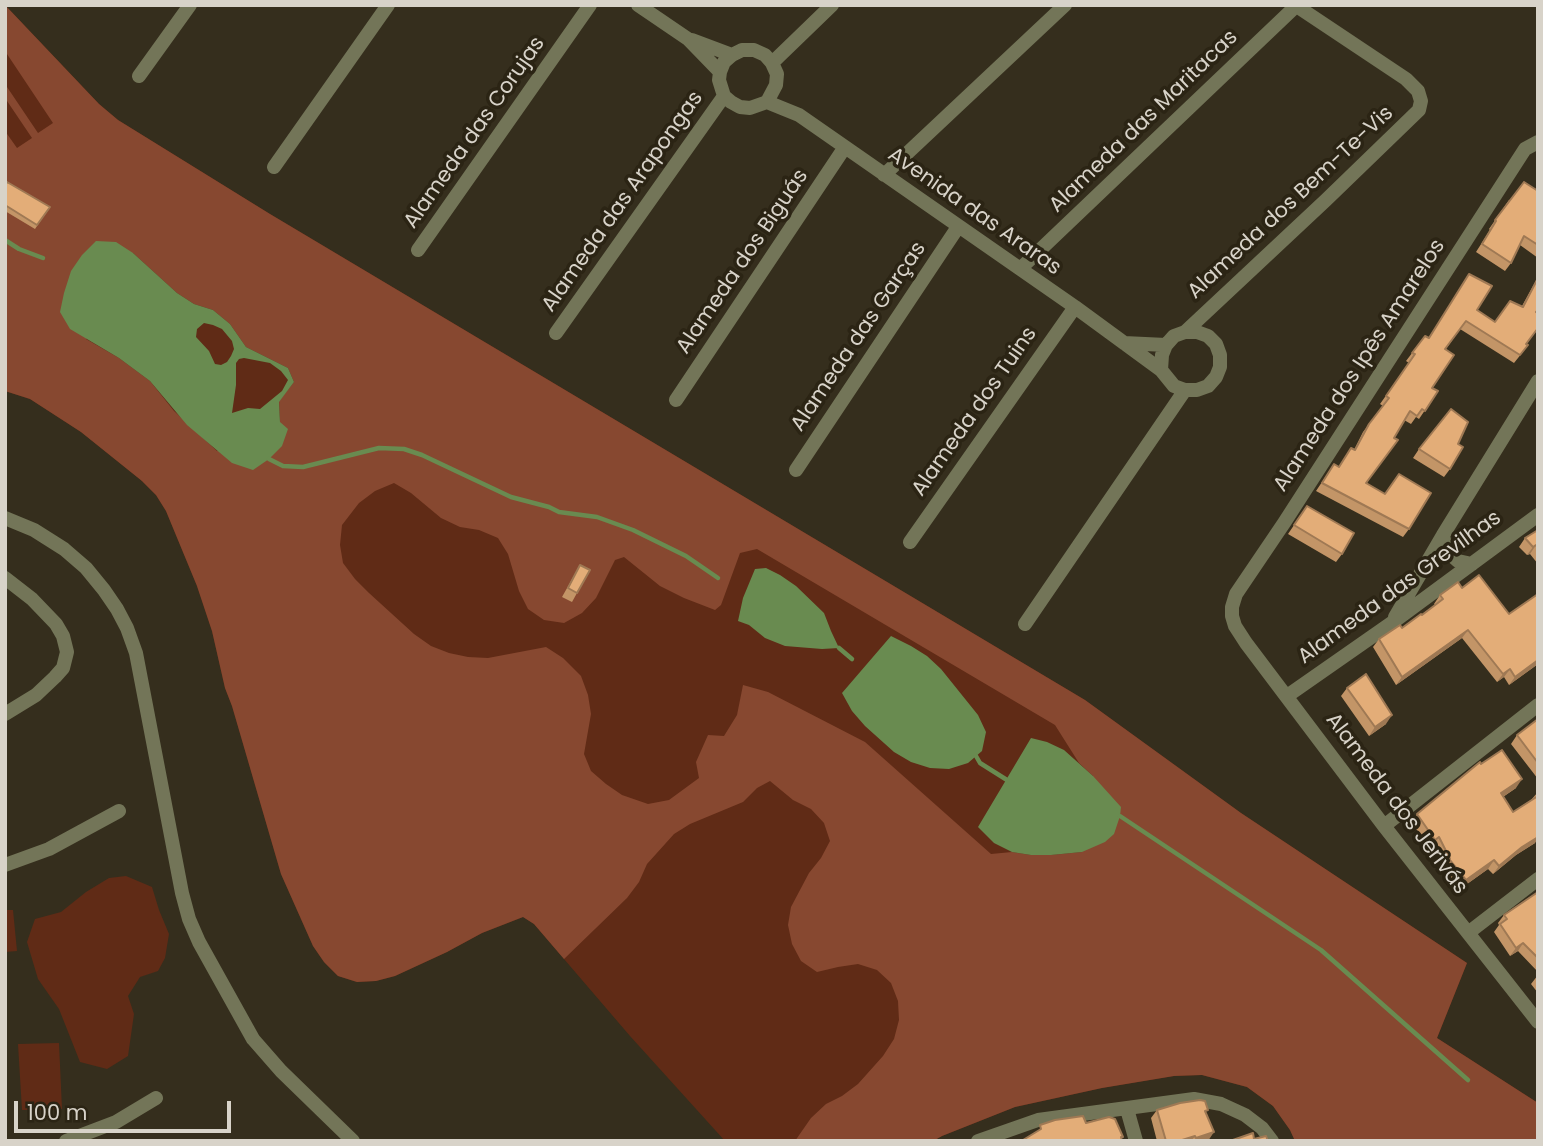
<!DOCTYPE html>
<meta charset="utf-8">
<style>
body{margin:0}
#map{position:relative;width:1543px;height:1146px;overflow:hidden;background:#352e1d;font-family:Poppins,sans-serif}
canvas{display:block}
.frame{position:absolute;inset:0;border:7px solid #d8d3c9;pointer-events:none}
.scale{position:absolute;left:14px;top:1101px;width:217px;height:32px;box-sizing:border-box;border:4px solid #d8d3c9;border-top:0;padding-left:9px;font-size:21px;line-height:24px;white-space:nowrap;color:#d8d3c9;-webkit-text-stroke:5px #2b2414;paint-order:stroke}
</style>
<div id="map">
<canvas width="1543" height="1146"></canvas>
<div class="frame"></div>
<div class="scale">100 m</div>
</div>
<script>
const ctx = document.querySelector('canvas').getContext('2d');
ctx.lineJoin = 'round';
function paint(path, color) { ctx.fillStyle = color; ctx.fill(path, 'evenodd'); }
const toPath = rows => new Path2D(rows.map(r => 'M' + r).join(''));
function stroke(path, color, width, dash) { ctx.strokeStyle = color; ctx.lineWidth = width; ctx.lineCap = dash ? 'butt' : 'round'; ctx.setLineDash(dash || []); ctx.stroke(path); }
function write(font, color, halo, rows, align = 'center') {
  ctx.font = font + ' Poppins,sans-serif'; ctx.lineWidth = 7; ctx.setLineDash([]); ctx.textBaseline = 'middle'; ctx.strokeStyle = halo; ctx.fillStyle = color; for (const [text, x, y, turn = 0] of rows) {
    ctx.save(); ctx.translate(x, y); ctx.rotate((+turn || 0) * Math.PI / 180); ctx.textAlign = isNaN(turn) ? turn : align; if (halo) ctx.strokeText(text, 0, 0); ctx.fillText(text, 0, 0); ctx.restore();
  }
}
const green = toPath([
 [5,5,99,104,118,120,270,214,1085,700,1241,813,1467,963,1437,1038,1538,1103,1538,1141,1295,1141,1290,1130,1273,1106,1247,1087,1202,1075,1174,1076,1102,1088,1015,1107,942,1136,933,1141,725,1141,630,1036,534,924,523,917,482,933,447,952,395,976,376,981,357,982,338,976,324,962,313,946,281,874,232,706,225,688,212,631,197,586,166,511,156,495,142,481,81,432,30,399,5,391],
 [126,876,152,887,159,910,169,934,165,958,158,971,140,977,128,996,134,1014,128,1056,107,1069,80,1062,59,1009,38,979,27,942,35,919,61,912,86,892,109,878],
 [5,910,13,910,17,951,5,952],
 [59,1043,62,1109,22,1110,18,1044]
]);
const forest = toPath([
 [5,5,99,104,118,120,270,214,1085,700,1241,813,1467,963,1437,1038,1538,1103,1538,1141,1295,1141,1290,1130,1273,1106,1247,1087,1202,1075,1174,1076,1102,1088,1015,1107,942,1136,933,1141,795,1141,811,1118,826,1104,842,1096,858,1084,883,1056,894,1039,899,1020,898,1001,891,983,877,970,858,964,838,967,817,972,801,961,792,944,788,925,791,907,809,873,821,858,830,841,824,823,811,809,793,800,770,781,757,788,743,802,690,824,674,834,647,864,639,882,627,898,564,959,534,924,523,917,482,933,447,952,395,976,376,981,357,982,338,976,324,962,313,946,281,874,232,706,225,688,212,631,197,586,166,511,156,495,142,481,81,432,30,399,5,391,5,131,17,148,32,138,5,98,5,84,38,133,53,123,5,51],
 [133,253,177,293,194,304,213,310,230,324,246,347,288,368,294,382,279,401,280,422,217,451,174,411,150,381,119,358,86,339],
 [394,483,411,493,441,518,460,527,479,530,498,538,508,554,519,591,528,609,544,620,564,623,582,613,596,598,615,560,624,557,660,586,684,598,715,610,721,605,740,553,757,549,1055,725,1079,763,1093,776,1082,852,1051,855,1031,855,1012,852,991,854,865,742,768,692,743,685,737,715,724,736,708,735,696,762,699,778,669,800,648,804,622,795,606,784,591,771,584,754,591,714,588,695,581,676,563,658,546,647,488,658,468,657,449,653,431,646,414,634,369,593,355,579,343,563,340,545,342,525,359,503,375,491]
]);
const water = toPath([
 [96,241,116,242,133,253,177,293,194,304,213,310,230,324,246,347,288,368,294,382,279,402,280,422,288,429,282,446,269,459,253,470,232,463,187,425,150,381,119,358,70,329,60,312,64,293,71,271,82,255],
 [204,323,213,325,222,329,232,341,234,349,231,356,227,362,221,365,215,364,209,351,196,337,197,329],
 [244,358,270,363,281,371,288,380,282,391,260,409,248,408,232,413,236,385,236,363,239,359],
 [766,568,780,575,796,586,824,613,831,631,839,648,822,649,785,646,765,638,749,625,738,621,743,598,755,569],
 [891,636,911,646,927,656,941,669,978,715,986,732,982,751,968,763,949,769,930,768,911,762,894,752,865,726,852,711,842,693],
 [1031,738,1047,742,1064,750,1093,776,1121,807,1120,816,1114,834,1105,842,1082,852,1051,855,1031,855,1012,852,994,843,978,827]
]);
const stream = toPath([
 [5,240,19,249,43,258],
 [269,459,283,466,303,467,379,448,404,449,422,455,511,497,549,507,559,512,597,517,633,530,686,556,718,578],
 [839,648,852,659],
 [976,756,980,763,1007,780],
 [1120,816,1321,950,1468,1080]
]);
const minor = toPath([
 [638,5,688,39,720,72],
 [692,40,732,55],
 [772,63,832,5],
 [139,76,190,5],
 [767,102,776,85,777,74,772,63,765,55,754,50,742,50,732,55,724,62,720,72,719,80,724,96,731,102,740,107,750,108,767,102,799,115,1075,307,1161,370],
 [1538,142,1525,149,1284,523,1236,594,1232,607,1232,616,1235,626,1246,643,1384,826,1538,1022],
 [274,167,388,5],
 [884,175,1065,5],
 [418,250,590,5],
 [1020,269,1296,6],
 [1185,332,1326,200,1419,110,1421,101,1418,91,1406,79,1295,5],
 [1185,332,1197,332,1208,336,1216,344,1220,355,1220,367,1216,377,1208,386,1197,390,1185,390,1174,386,1161,370,1162,355,1166,345,1174,336,1185,332],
 [556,333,724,96],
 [1124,343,1166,345],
 [676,400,845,147],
 [796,470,958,227],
 [5,518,34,530,64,549,86,568,104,590,117,609,127,628,136,653,182,893,189,919,199,942,253,1039,281,1071,353,1141],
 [1443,535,1445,545,1450,554,1458,561,1472,564],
 [910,542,1075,307],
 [5,578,32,599,56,624,63,636,67,652,63,668,55,677,36,695,5,714],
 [1395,617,1443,535,1538,381],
 [1025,624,1185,390],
 [1287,696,1393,622,1538,515],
 [1384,826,1538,705],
 [5,865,49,849,119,811],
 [1468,933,1538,879],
 [1127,1109,1136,1141],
 [66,1141,116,1122,156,1098],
 [978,1141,1038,1120,1194,1099,1221,1104,1245,1115,1262,1128,1272,1141]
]);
const wall = toPath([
 [5,185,50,207,35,229,5,211],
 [1538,191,1538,258,1520,245,1511,263,1505,271,1476,252,1490,230,1489,229,1509,200],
 [1538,277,1538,311,1522,353,1514,363,1460,329,1446,349,1432,388,1438,391,1419,419,1416,417,1411,424,1404,420,1367,483,1409,529,1403,537,1316,491,1334,464,1339,467,1351,448,1354,450,1363,432,1383,406,1380,404,1409,363,1406,361,1425,336,1428,338,1477,310,1495,322,1522,306],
 [1458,444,1450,469,1444,477,1413,458,1419,449],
 [1307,506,1342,554,1336,562,1288,534],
 [1538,530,1538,564,1530,554,1527,555,1519,547,1525,538],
 [580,565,577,593,572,602,562,597],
 [1462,588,1509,614,1535,596,1538,592,1538,664,1509,685,1504,677,1497,682,1462,638,1396,685,1373,647,1379,639,1402,628,1435,605,1434,604,1440,595],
 [1347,688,1386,724,1369,736,1341,696],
 [1538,719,1538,779,1511,744,1517,735],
 [1481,764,1516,788,1503,797,1513,812,1531,800,1538,792,1535,843,1516,855,1493,874,1488,869,1460,889,1443,868,1444,867,1433,846,1430,848,1411,822,1417,814],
 [1538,892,1538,972,1518,951,1510,956,1494,932,1499,925,1498,923,1504,915],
 [1538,975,1538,993,1531,984],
 [1157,1110,1206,1114,1208,1141,1157,1141,1151,1118]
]);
const shadedWall = toPath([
 [1536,545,1530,554,1527,555,1533,547],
 [1468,630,1462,638,1396,685,1402,677],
 [1538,660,1538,664,1509,685,1515,677],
 [1510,669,1504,677,1497,682,1503,674],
 [1392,715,1386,724,1369,736,1375,727],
 [1522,779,1516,788,1495,802,1501,793],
 [1538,834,1538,839,1535,843,1516,855,1493,874,1499,866],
 [1494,860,1488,869,1460,889,1466,880],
 [1523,943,1518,951,1510,956,1516,948],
 [1214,1132,1208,1141,1195,1141,1196,1138],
 [1195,1136,1191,1141,1179,1141]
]);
const building = toPath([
 [7,182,50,207,37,225,5,205,5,186,7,182],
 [1524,182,1538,191,1538,245,1524,236,1511,263,1482,244,1496,221,1495,220,1524,182],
 [1469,274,1492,286,1477,310,1495,322,1510,301,1523,307,1538,278,1538,310,1536,312,1538,313,1538,328,1526,344,1528,345,1520,355,1466,321,1445,349,1454,355,1432,388,1438,391,1425,411,1422,409,1417,416,1410,411,1394,438,1398,440,1366,483,1385,494,1399,474,1431,493,1409,529,1322,483,1334,464,1339,467,1351,448,1355,450,1369,424,1389,398,1386,396,1415,354,1412,353,1425,336,1429,338,1469,274],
 [1451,409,1468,422,1458,444,1463,447,1450,469,1419,449,1451,409],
 [1307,506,1354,533,1342,554,1294,525,1307,506],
 [1538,530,1538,548,1536,545,1533,547,1525,538,1538,530],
 [580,565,590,570,577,593,568,588,580,565],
 [1479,575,1509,614,1538,594,1538,660,1515,677,1510,669,1503,674,1468,630,1402,677,1379,639,1400,625,1402,628,1421,614,1422,615,1443,599,1440,595,1458,582,1462,588,1479,575],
 [1366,674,1392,715,1375,727,1347,688,1366,674],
 [1538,719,1538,763,1517,735,1538,719],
 [1502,750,1522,779,1501,793,1513,812,1538,796,1538,837,1522,847,1499,866,1494,860,1466,880,1449,859,1450,859,1439,837,1435,840,1417,814,1480,762,1481,764,1502,750],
 [1538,892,1538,958,1523,943,1516,948,1500,924,1507,919,1504,915,1538,892],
 [1200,1100,1205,1101,1208,1110,1205,1111,1214,1132,1196,1138,1195,1136,1179,1141,1166,1141,1157,1110,1180,1103,1200,1100],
 [1083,1116,1086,1123,1109,1117,1115,1119,1123,1137,1121,1137,1122,1141,1023,1141,1023,1140,1041,1129,1040,1125,1055,1120,1083,1116],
 [1253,1133,1254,1139,1266,1136,1268,1141,1230,1141,1253,1133]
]);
const streetNames = [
 ["Alameda das Maritacas",1144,122,-44],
 ["Alameda das Corujas",475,133,-55],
 ["Alameda das Arapongas",623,202,-55],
 ["Alameda dos Bem-Te-Vis",1291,203,-43],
 ["Avenida das Araras",974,212,35],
 ["Alameda dos Biguás",743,262,-56],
 ["Alameda das Garças",859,337,-56],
 ["Alameda dos Ipês Amarelos",1360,366,-57],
 ["Alameda dos Tuins",975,412,-55],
 ["Alameda das Grevilhas",1400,588,-36],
 ["Alameda dos Jerivás",1396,804,53]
];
paint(green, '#602b16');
paint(forest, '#874830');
paint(water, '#698b50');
stroke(stream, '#698b50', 4.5);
stroke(minor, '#737558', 14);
paint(wall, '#c39567');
paint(shadedWall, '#9f7954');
paint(building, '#e3ad78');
stroke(building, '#9f7954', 2);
write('21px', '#d8d3c9', '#2b2414', streetNames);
</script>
